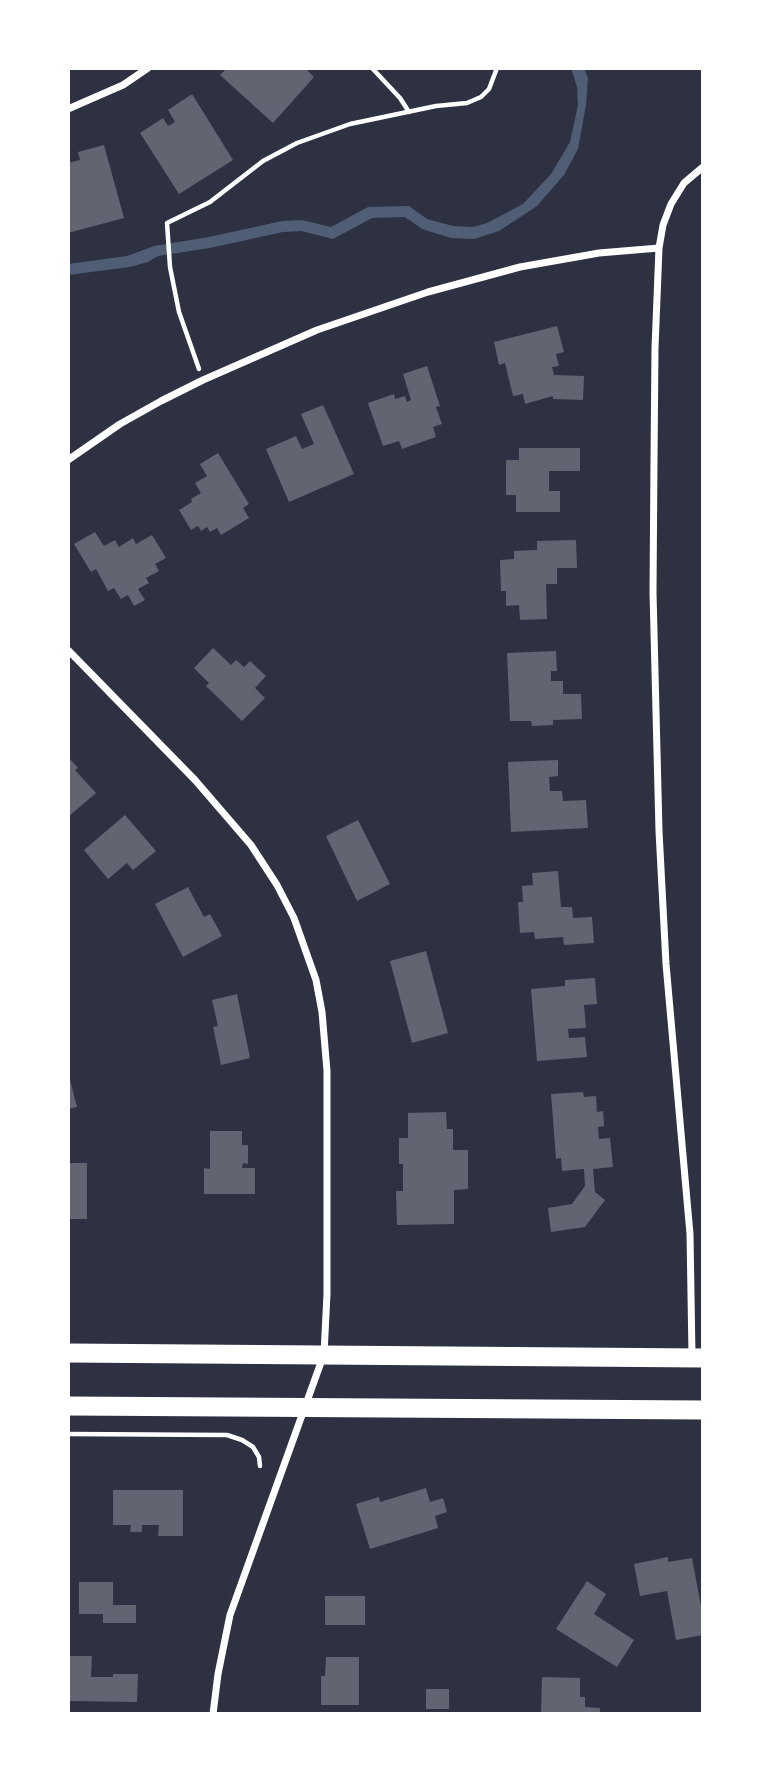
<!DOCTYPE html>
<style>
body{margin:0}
#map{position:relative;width:771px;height:1782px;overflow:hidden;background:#2d3142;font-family:"Golos Text",sans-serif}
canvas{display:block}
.frame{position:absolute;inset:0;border:70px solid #fff;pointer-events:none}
</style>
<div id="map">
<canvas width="771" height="1782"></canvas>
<div class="frame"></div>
</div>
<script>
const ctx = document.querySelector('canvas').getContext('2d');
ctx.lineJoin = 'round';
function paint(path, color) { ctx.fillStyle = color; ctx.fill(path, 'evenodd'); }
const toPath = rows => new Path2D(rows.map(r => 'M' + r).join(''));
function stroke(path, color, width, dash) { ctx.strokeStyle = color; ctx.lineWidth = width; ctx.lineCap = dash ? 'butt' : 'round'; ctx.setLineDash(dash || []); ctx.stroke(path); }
const water = toPath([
 [571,68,584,68,588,78,586,105,578,149,564,175,537,206,499,231,474,239,451,238,422,229,405,217,372,218,333,239,301,231,283,232,210,248,158,256,148,262,130,267,68,275,68,264,127,256,154,246,209,237,282,221,302,220,331,227,368,207,409,206,427,219,453,226,473,227,487,223,523,204,551,174,570,142,578,105,577,87]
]);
const building = toPath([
 [227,68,305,68,314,77,273,123,220,75],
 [192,94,233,160,179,194,140,133,163,118,168,126,175,122,168,110],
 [104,145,124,218,68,233,68,163,80,160,78,152],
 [557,326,564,352,556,354,559,366,552,367,554,375,584,376,583,400,553,399,553,396,525,404,523,394,513,396,505,363,499,365,494,342],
 [427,366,440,406,436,407,442,424,433,427,436,437,402,449,399,441,383,446,368,403,394,394,395,399,405,396,407,402,411,400,403,374],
 [323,405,354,474,289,502,266,449,296,436,302,449,314,444,301,414],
 [519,448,580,448,580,471,549,471,549,491,560,491,560,512,516,512,516,495,506,495,506,460,519,460],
 [218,453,249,504,243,508,249,518,221,535,217,528,210,532,207,527,201,531,198,526,191,530,179,510,192,502,191,499,201,493,195,483,207,476,200,464],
 [95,532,104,546,115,540,119,547,133,538,136,544,152,535,166,558,155,564,159,571,146,578,149,583,138,589,145,600,134,606,128,595,121,599,114,588,108,591,96,569,91,572,74,544],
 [576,540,577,568,557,568,557,584,546,584,547,619,520,620,519,605,506,606,506,591,501,591,500,560,514,559,514,551,537,550,537,541],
 [213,648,231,665,236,660,244,667,250,661,266,676,255,688,265,698,242,721,206,686,209,683,194,668],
 [556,651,557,671,551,671,551,681,563,681,563,694,581,694,582,719,553,720,553,725,532,726,531,721,510,721,507,653],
 [68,757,78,768,75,770,96,793,68,817],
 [558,760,558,776,549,777,550,791,562,791,563,801,586,800,588,828,511,832,508,762],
 [125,815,156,851,133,870,127,863,108,879,84,850],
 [358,820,390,884,357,901,326,836],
 [558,871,561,907,572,907,573,918,592,917,594,943,564,945,563,937,535,939,534,932,520,933,518,902,523,902,522,886,533,885,532,873],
 [188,887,204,917,210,914,222,936,183,957,155,904],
 [426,951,448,1033,412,1043,390,961],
 [595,978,597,1004,584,1005,586,1028,568,1029,569,1038,585,1037,587,1057,537,1061,531,989,565,986,565,980],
 [237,994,250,1058,221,1065,213,1027,218,1026,212,1000],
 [69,1076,77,1107,68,1109,68,1077],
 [583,1092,584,1097,596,1096,597,1112,603,1111,604,1126,598,1127,599,1139,610,1138,613,1167,593,1169,595,1192,605,1200,585,1227,551,1232,548,1208,572,1204,585,1186,584,1169,562,1171,561,1158,556,1159,551,1094],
 [446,1112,447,1129,453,1129,453,1150,468,1150,468,1189,454,1190,454,1224,397,1225,396,1191,403,1191,403,1164,399,1164,399,1138,408,1138,408,1113],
 [210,1131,242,1131,242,1145,248,1145,248,1164,243,1163,242,1168,255,1168,255,1194,204,1194,204,1168,210,1169],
 [68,1163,87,1163,87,1219,68,1219],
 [426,1488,430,1502,443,1498,447,1512,435,1516,438,1528,370,1549,356,1504,379,1497,380,1502],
 [113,1490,183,1490,183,1536,158,1536,159,1525,142,1525,142,1532,130,1532,131,1525,113,1525],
 [668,1557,668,1562,692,1558,703,1617,703,1635,676,1640,667,1591,640,1596,634,1564],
 [587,1581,606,1594,594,1614,634,1640,617,1667,556,1629],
 [79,1582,113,1582,113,1605,136,1605,136,1623,103,1623,103,1614,79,1614],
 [325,1596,365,1596,365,1625,325,1625],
 [68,1656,92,1656,91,1677,113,1677,113,1674,138,1674,137,1702,68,1701],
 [326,1657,359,1657,359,1705,321,1705,321,1676,325,1676],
 [542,1677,580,1678,580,1697,585,1697,585,1707,600,1708,600,1714,541,1714],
 [426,1689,449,1689,449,1709,426,1709]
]);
const path = toPath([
 [372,68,400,98,409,112],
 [199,369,179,312,170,267,167,223,210,202,263,161,297,143,350,124,436,106,467,103,481,97,489,89,497,68],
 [68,1434,227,1435,242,1440,253,1447,259,1457,260,1466]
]);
const minor = toPath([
 [68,109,123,85,148,68],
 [68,460,120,424,161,401,203,380,317,330,428,292,520,267,599,253,659,248],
 [68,650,195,780,251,845,277,885,294,918,316,980,322,1012,327,1071,327,1294,324,1354,230,1615,218,1674,213,1714],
 [692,1355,690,1234,666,964,659,831,653,592,654,461,655,348,659,248,663,225,671,204,684,183,703,167]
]);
const trunk = toPath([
 [68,1353,703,1358],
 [68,1406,703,1410]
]);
paint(water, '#4f5d75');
paint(building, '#626471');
stroke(path, '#fff', 4.5);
stroke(minor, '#fff', 7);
stroke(trunk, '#fff', 19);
</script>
